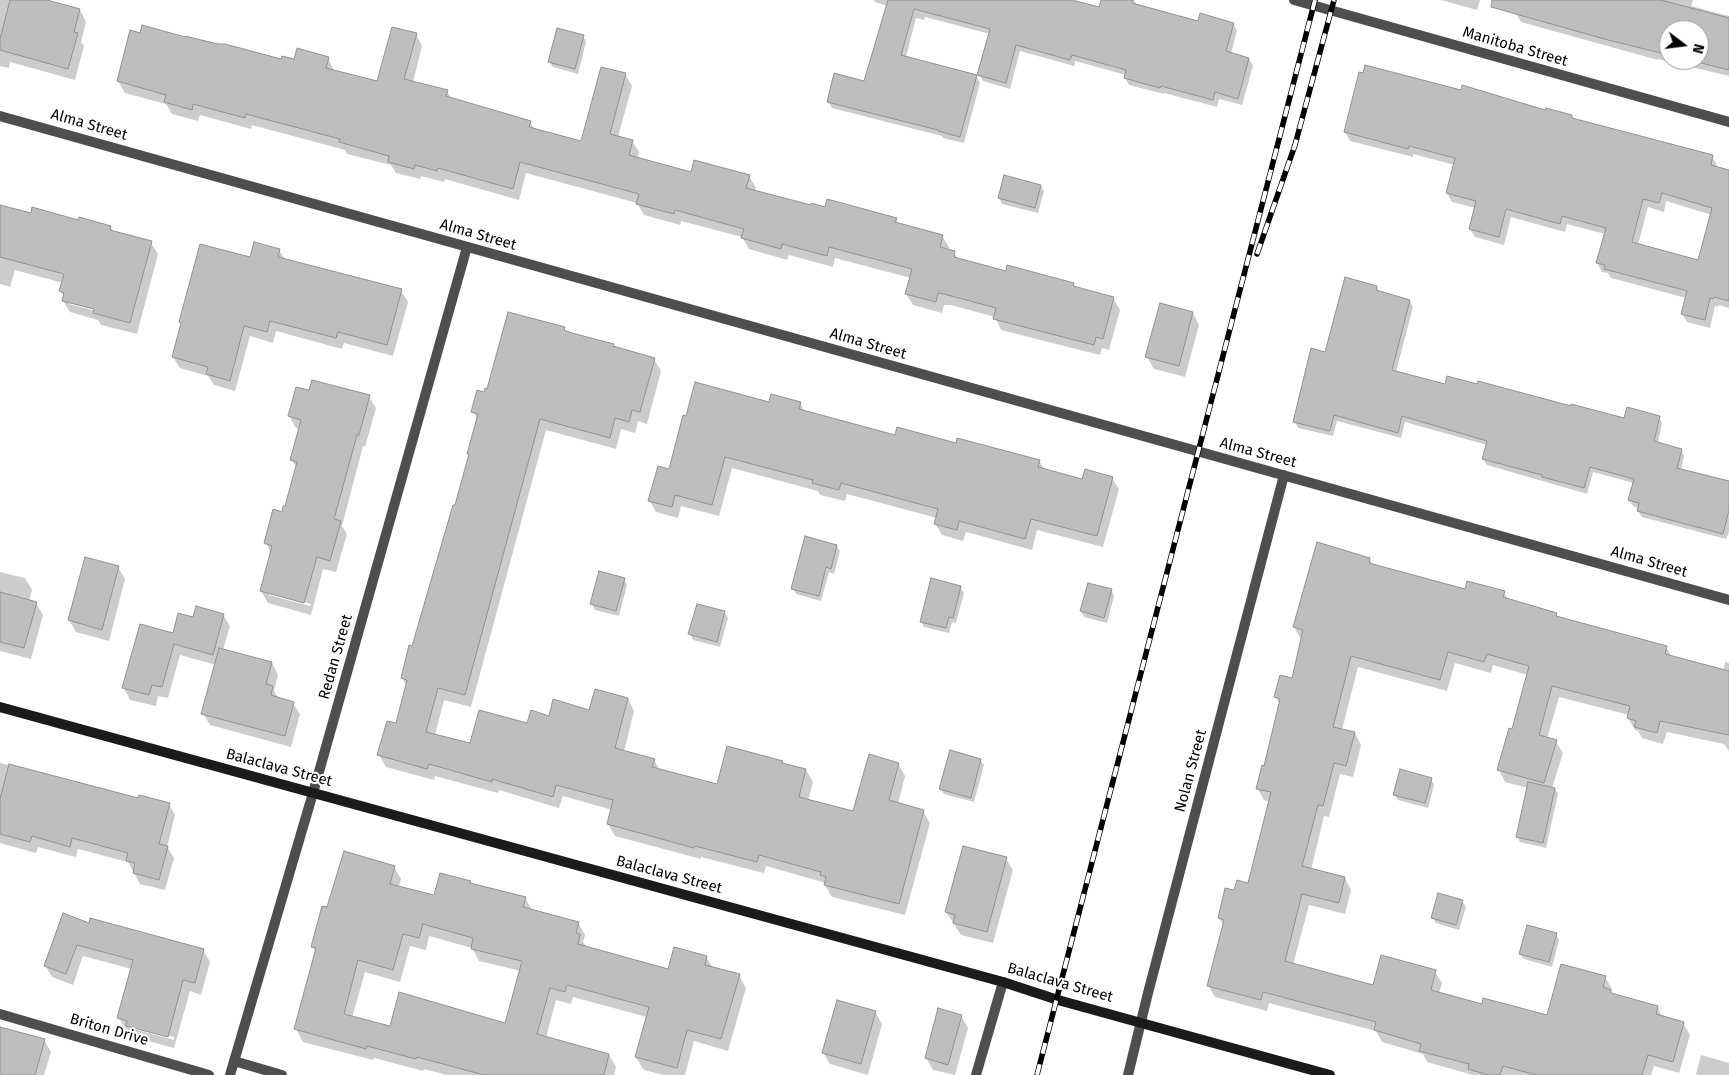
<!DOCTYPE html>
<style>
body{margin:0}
#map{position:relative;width:1729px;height:1075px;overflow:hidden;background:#fff;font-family:"Fira Sans",sans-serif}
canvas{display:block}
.north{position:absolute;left:1659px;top:20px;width:50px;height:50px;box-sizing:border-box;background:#fff;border:1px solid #999;border-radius:50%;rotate:105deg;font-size:14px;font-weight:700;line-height:20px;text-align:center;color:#000}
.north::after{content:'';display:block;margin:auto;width:18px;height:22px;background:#000;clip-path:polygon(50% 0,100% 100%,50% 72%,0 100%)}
</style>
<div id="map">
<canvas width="1729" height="1075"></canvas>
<div class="north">N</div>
</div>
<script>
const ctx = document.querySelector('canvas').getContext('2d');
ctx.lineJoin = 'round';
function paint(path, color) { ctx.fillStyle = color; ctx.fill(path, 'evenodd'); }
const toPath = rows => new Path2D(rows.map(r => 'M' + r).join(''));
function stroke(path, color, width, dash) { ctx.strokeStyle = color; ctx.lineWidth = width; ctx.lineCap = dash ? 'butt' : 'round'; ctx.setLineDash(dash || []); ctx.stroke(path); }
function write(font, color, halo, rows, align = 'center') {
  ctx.font = font + ' "Fira Sans",sans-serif'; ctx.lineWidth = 4; ctx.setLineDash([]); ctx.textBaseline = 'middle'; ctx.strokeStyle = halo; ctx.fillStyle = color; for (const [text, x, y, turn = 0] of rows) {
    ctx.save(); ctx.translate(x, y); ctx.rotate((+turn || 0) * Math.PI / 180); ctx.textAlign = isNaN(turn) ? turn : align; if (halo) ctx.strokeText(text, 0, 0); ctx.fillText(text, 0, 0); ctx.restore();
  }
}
const shadow = toPath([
 [0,0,43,0,80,10,86,22,81,42,84,46,75,80,10,62,9,68,0,66],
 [874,0,1067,0,1100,9,1102,0,1134,0,1137,6,1198,23,1233,24,1237,30,1231,54,1249,59,1253,66,1242,105,1219,99,1217,107,1164,93,1164,94,1129,85,1125,78,1126,75,1075,61,1074,66,1020,51,1010,89,983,81,979,75,990,34,925,17,924,20,916,18,906,57,976,76,980,83,964,143,943,138,942,136,832,108,828,101,865,83,888,6,875,2],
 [1441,0,1480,0,1477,10],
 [1520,0,1693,0,1691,6,1729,16,1729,76,1658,59,1658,60,1521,22,1516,14],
 [1669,30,1699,30,1699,60,1669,60],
 [131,32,282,61,328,58,334,71,378,83,416,34,422,46,413,82,447,91,451,99,530,122,535,130,582,142,625,74,632,86,618,137,632,141,639,152,637,159,692,173,749,176,756,188,755,191,812,207,896,219,899,224,942,236,949,247,948,251,954,253,958,259,1007,272,1073,284,1076,288,1113,298,1120,310,1109,350,1102,348,1100,355,1001,330,995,317,951,305,944,305,942,313,913,305,906,294,911,278,835,258,833,267,789,255,787,260,749,249,742,237,681,221,680,225,644,215,637,203,526,173,519,200,445,179,444,182,421,176,420,179,396,173,391,165,347,154,345,150,252,125,251,129,200,115,198,121,172,114,166,104,125,93,118,81],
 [583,36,586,42,578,74,553,67,549,61],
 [1546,111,1571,116,1573,119,1712,157,1717,165,1717,168,1729,171,1729,308,1718,305,1718,307,1715,306,1710,328,1687,322,1682,314,1686,298,1611,278,1608,273,1602,272,1597,263,1605,234,1567,224,1565,232,1511,217,1504,245,1475,237,1470,229,1475,208,1452,202,1447,193,1455,165,1413,154,1413,157,1350,141,1345,132],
 [1666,201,1712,215,1699,261,1638,245,1648,207,1664,212],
 [1041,186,1044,191,1038,213,1002,204,999,198],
 [0,206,32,215,110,227,114,232,151,243,158,254,137,334,101,325,98,320,70,312,63,301,64,297,61,291,63,283,15,270,10,287,0,284],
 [69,301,100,310,100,312,69,304],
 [279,250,286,261,401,291,408,302,393,356,344,343,342,349,276,331,273,343,250,336,235,391,214,385,208,376,180,368,173,357,251,259],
 [1377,287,1380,293,1410,301,1413,307,1396,372,1446,386,1572,408,1624,419,1659,417,1662,423,1658,443,1681,450,1684,456,1681,470,1729,483,1729,532,1726,539,1642,517,1638,511,1639,508,1633,506,1629,500,1634,483,1593,472,1587,494,1487,465,1483,459,1487,445,1405,422,1401,438,1337,421,1333,436,1298,428,1295,422,1326,353],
 [1193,313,1199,325,1185,377,1154,369,1147,357],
 [564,329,566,332,613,345,614,348,654,359,661,371,647,424,638,421,635,433,621,429,616,449,546,430,471,707,444,700,435,735,471,745,550,717,590,711,628,699,634,711,624,752,654,760,660,770,718,785,782,762,784,764,806,770,813,782,808,801,854,813,898,764,905,776,898,804,923,811,930,823,905,915,832,897,825,885,826,883,766,866,764,873,701,857,701,859,615,836,608,824,612,810,563,796,559,808,499,790,498,793,435,776,434,780,386,767,379,755,396,725,407,686,402,678,413,647,456,507,470,456,469,454,478,420,473,412,488,391],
 [310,392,369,397,376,408,365,447,363,446,342,526,347,534,336,572,323,569,311,615,268,603,261,591,271,553,266,543,286,508,297,469,292,460,300,429,296,428,289,416],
 [269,592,311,604,310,606,269,595],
 [770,403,800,403,805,412,896,436,957,444,1039,461,1045,470,1083,481,1112,478,1119,489,1103,547,1037,530,1032,550,966,532,963,541,942,535,935,523,937,518,847,494,845,501,820,495,818,491,732,468,719,516,681,506,678,518,656,512,650,501,670,470],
 [836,546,840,551,834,574,829,572,821,601,796,594,793,588],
 [1369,559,1374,566,1466,591,1504,592,1508,600,1556,614,1559,618,1666,647,1672,657,1723,671,1725,662,1729,663,1729,751,1724,744,1667,732,1663,744,1642,738,1638,731,1635,730,1628,718,1629,715,1559,697,1547,739,1556,742,1563,753,1552,788,1555,789,1558,794,1546,848,1520,842,1517,836,1528,788,1505,782,1499,770,1513,731,1528,675,1493,665,1491,673,1455,663,1447,691,1358,667,1342,730,1355,733,1361,745,1353,777,1340,774,1329,817,1324,816,1311,870,1345,878,1351,890,1345,914,1309,905,1293,965,1374,987,1435,972,1442,983,1439,993,1483,1006,1548,1017,1605,977,1612,989,1611,992,1613,995,1657,1007,1663,1018,1683,1023,1690,1035,1679,1073,1654,1066,1651,1075,1473,1075,1427,1062,1423,1054,1382,1042,1376,1031,1269,1003,1267,1011,1215,997,1208,985,1224,926,1219,918,1235,892,1249,884,1270,802,1264,800,1258,789,1265,767,1280,705,1276,697,1293,679,1301,639,1294,627],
 [118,567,125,579,109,641,76,632,69,620],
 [0,572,25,578,32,590,29,601,36,603,43,615,31,659,0,651],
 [624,579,627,585,619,616,595,610,592,604],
 [960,587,964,593,956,623,952,622,949,633,924,627,921,621],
 [1111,590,1114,596,1107,623,1084,617,1081,611],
 [725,613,728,618,720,647,693,640,690,634],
 [223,615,230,626,223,650,272,663,278,675,274,691,279,699,293,703,300,714,291,747,210,725,203,713,216,665,180,655,168,698,158,696,156,706,130,700,124,688,173,634,194,618],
 [980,760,984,765,974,802,944,794,941,789],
 [0,763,139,800,169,804,175,815,167,847,174,858,165,890,140,884,128,862,78,849,76,857,38,847,36,853,0,843],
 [1431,779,1434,785,1428,808,1398,800,1395,795],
 [1006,859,1013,870,993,943,961,935,946,912],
 [394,867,401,879,399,887,435,897,470,882,471,884,525,898,533,911,578,923,585,935,583,942,587,948,669,970,706,957,713,968,739,975,746,988,728,1051,694,1041,685,1075,663,1075,644,1070,636,1058,647,1017,573,997,571,1004,556,1000,546,1038,609,1055,616,1067,614,1075,447,1075,424,1069,423,1071,374,1058,373,1060,303,1042,296,1029,316,953,312,946,328,909],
 [429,936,472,948,479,961,521,971,506,1024,391,1028,352,1018,365,972,400,982,410,946,426,950],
 [1462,901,1466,907,1459,930,1436,923,1433,918],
 [90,924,203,950,210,962,201,995,190,991,174,1048,134,1037,131,1031,126,1030,119,1018,132,969,83,956,73,985,52,977,45,965],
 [130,1025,174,1037,174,1040,130,1028],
 [1556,934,1559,940,1552,967,1524,959,1520,954],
 [875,1012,882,1024,868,1075,830,1064,823,1052],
 [961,1016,968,1028,955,1075,933,1070,926,1058],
 [0,1028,44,1040,51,1052,44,1075,0,1075],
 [1701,1055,1729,1063,1729,1075,1696,1075]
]);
const building = toPath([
 [10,0,47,0,80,9,74,32,78,33,68,69,0,50,0,39,10,0],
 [888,0,1072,0,1099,7,1101,0,1133,0,1132,3,1198,21,1200,13,1234,23,1226,51,1249,58,1238,99,1215,92,1213,100,1161,86,1160,88,1124,78,1126,70,1072,55,1070,60,1016,45,1006,83,977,75,990,29,914,9,901,55,977,75,960,137,938,131,938,130,827,102,834,73,864,81,888,0],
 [1492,0,1661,0,1729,18,1729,70,1689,60,1699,60,1699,30,1669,30,1669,55,1608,40,1491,7,1492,0],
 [142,25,185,37,185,36,218,44,225,44,281,59,282,56,294,59,297,48,329,57,326,68,377,81,392,27,417,33,404,79,448,90,446,96,531,121,529,127,581,141,601,67,626,73,610,134,633,140,629,155,691,172,694,160,750,175,746,188,811,205,811,203,825,207,827,199,897,218,895,222,943,235,940,247,955,251,954,257,1006,271,1007,265,1074,283,1073,286,1114,297,1103,339,1096,337,1094,345,993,319,996,308,944,294,938,293,936,302,905,294,912,269,829,247,827,256,782,244,781,249,741,238,744,229,675,210,674,214,636,204,639,194,520,162,513,189,438,168,437,171,415,165,414,169,388,162,389,156,339,142,340,139,246,114,245,118,193,104,192,110,164,102,166,95,117,81,130,30,140,33,142,25],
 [557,28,584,35,575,69,548,62,557,28],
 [1365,65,1461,90,1462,85,1545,110,1546,108,1572,115,1572,118,1713,155,1711,165,1729,170,1729,301,1714,297,1713,299,1710,298,1705,320,1681,314,1687,291,1684,290,1604,269,1605,265,1596,263,1606,228,1562,216,1560,224,1506,209,1499,237,1469,229,1476,201,1446,193,1455,158,1409,146,1408,149,1344,132,1359,72,1363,73,1365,65],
 [1662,193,1712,208,1698,260,1632,242,1643,199,1659,203,1662,193],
 [1004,175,1041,185,1035,208,998,198,1004,175],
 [0,205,31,213,32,207,78,220,79,217,111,226,110,230,152,241,130,323,93,313,94,309,62,301,64,293,59,291,64,274,0,257,0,205],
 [254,242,280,249,278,257,402,289,387,345,338,332,336,338,270,321,267,332,244,326,230,381,206,374,208,367,172,357,181,323,179,322,200,244,250,257,254,242],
 [1345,277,1377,286,1376,290,1410,300,1392,370,1445,384,1447,376,1477,384,1478,381,1571,406,1571,404,1624,418,1627,407,1660,416,1654,441,1682,449,1677,468,1729,481,1729,510,1723,534,1637,511,1639,503,1628,500,1634,479,1590,467,1584,488,1542,477,1542,475,1482,459,1487,441,1402,416,1398,433,1334,415,1330,431,1293,422,1311,348,1325,352,1345,277],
 [1160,303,1193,312,1179,366,1145,357,1160,303],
 [508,312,565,327,564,330,572,333,614,344,613,346,655,358,640,412,632,410,629,422,615,418,610,438,540,419,465,695,438,688,426,732,470,743,479,710,527,723,531,710,549,716,553,699,589,710,595,689,628,698,615,748,655,759,652,767,717,784,727,746,783,761,782,763,806,769,799,797,853,811,869,754,899,763,889,800,924,810,899,904,824,885,826,877,820,875,821,872,759,855,757,862,695,846,694,848,607,824,613,800,556,785,553,797,492,779,492,782,429,764,427,769,377,755,387,721,396,723,407,680,401,678,409,645,412,646,453,505,455,505,469,454,467,454,478,414,471,412,477,390,484,392,485,388,487,389,508,312],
 [312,380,370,395,359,435,357,435,334,519,341,521,330,561,317,557,304,603,260,591,272,546,264,543,273,509,282,512,283,506,285,506,297,462,290,460,301,420,288,416,296,387,309,390,312,380],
 [695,382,769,402,771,394,801,402,799,409,895,435,897,427,956,443,957,438,1040,460,1038,467,1082,479,1085,469,1113,477,1097,536,1031,519,1025,539,959,521,957,530,934,524,938,509,841,483,839,490,812,483,813,480,725,457,712,505,675,495,672,507,648,501,658,466,669,469,683,415,686,416,695,382],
 [805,536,837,545,831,569,826,567,819,596,791,589,805,536],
 [1317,542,1370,558,1369,563,1465,589,1467,581,1505,591,1503,597,1557,613,1556,616,1667,646,1665,654,1729,671,1729,735,1660,721,1657,733,1634,727,1636,721,1627,718,1630,706,1552,686,1539,735,1557,740,1544,783,1497,770,1509,728,1512,729,1529,666,1487,654,1484,662,1448,652,1440,680,1351,656,1333,727,1355,732,1346,766,1334,763,1323,806,1318,805,1302,866,1345,877,1339,903,1302,894,1285,961,1373,985,1381,955,1436,970,1431,990,1482,1004,1483,998,1547,1015,1561,964,1606,976,1603,987,1611,990,1611,993,1658,1006,1656,1014,1684,1022,1673,1062,1648,1055,1642,1075,1536,1075,1503,1066,1500,1075,1488,1075,1468,1069,1469,1064,1419,1051,1421,1044,1374,1030,1376,1022,1263,992,1261,1000,1207,986,1224,920,1218,918,1225,888,1234,890,1237,880,1248,883,1271,792,1256,789,1262,765,1264,766,1280,699,1274,697,1280,675,1292,678,1303,630,1293,627,1317,542],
 [85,557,119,566,102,630,68,620,85,557],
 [599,571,625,578,616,611,590,604,599,571],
 [931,578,961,586,953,618,949,617,946,628,920,622,931,578],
 [1088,583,1112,589,1104,618,1080,611,1088,583],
 [0,592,37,602,24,648,0,642,0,592],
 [697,604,725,611,717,642,688,634,697,604],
 [196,606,224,614,213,655,174,644,162,687,152,685,149,695,122,688,140,624,173,633,178,613,193,617,196,606],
 [219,648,272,662,266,684,273,686,271,695,294,702,285,736,201,714,219,648],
 [950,750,981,759,971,798,939,789,950,750],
 [9,764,138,798,139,795,170,803,159,844,168,846,159,880,133,873,135,863,126,861,128,853,72,838,70,847,32,836,30,842,0,834,0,799,9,764],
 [1400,769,1432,778,1425,803,1393,795,1400,769],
 [1528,782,1555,788,1543,843,1516,837,1528,782],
 [963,846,1007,857,987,932,953,923,955,915,945,912,963,846],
 [344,851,395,866,390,884,434,895,440,873,471,881,470,883,526,897,523,907,579,922,576,933,580,934,578,944,668,969,674,947,707,956,705,965,740,974,721,1039,687,1030,677,1068,635,1057,649,1007,567,985,565,992,550,988,537,1034,609,1054,604,1075,484,1075,417,1057,416,1059,367,1046,366,1049,294,1029,316,948,311,947,322,906,327,907,344,851],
 [423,924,473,938,471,949,522,961,505,1023,399,992,390,1026,344,1014,358,960,393,970,403,934,419,938,423,924],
 [1438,893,1463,900,1456,925,1431,918,1438,893],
 [63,913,89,923,90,918,204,949,195,983,183,980,168,1037,126,1026,127,1021,117,1018,133,960,77,945,66,974,44,966,63,913],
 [1527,925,1557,933,1549,962,1519,954,1527,925],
 [837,1000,876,1011,861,1064,822,1053,837,1000],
 [938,1008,962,1015,948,1065,925,1058,938,1008],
 [0,1027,45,1039,35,1075,0,1075,0,1027]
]);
const street = toPath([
 [1294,0,1729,122],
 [0,116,1729,600],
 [0,1014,209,1075],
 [234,1061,282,1075],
 [230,1075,313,793,467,247],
 [976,1075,1003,982],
 [1128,1075,1148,993,1284,475]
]);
const secondary = toPath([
 [0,707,1003,982,1058,1000,1330,1075]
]);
const rail = toPath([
 [1257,254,1295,145,1334,0],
 [1037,1075,1315,0]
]);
const streetNames = [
 ["Manitoba Street",1515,47,16],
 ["Alma Street",89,125,16],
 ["Alma Street",478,235,16],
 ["Alma Street",868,344,16],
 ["Alma Street",1258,453,15],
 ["Alma Street",1649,562,16],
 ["Redan Street",336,657,-74],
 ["Balaclava Street",279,768,15],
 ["Nolan Street",1191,771,-75],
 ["Balaclava Street",669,875,15],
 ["Balaclava Street",1060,983,16],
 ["Briton Drive",109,1030,16]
];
paint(shadow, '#0003');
paint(building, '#bebebe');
stroke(building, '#929292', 1);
stroke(street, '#4e4e4e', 10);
stroke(secondary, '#1b1b1b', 10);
stroke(rail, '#000', 5.5);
stroke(rail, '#fff', 4, [11]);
write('15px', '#000', '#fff', streetNames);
</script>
